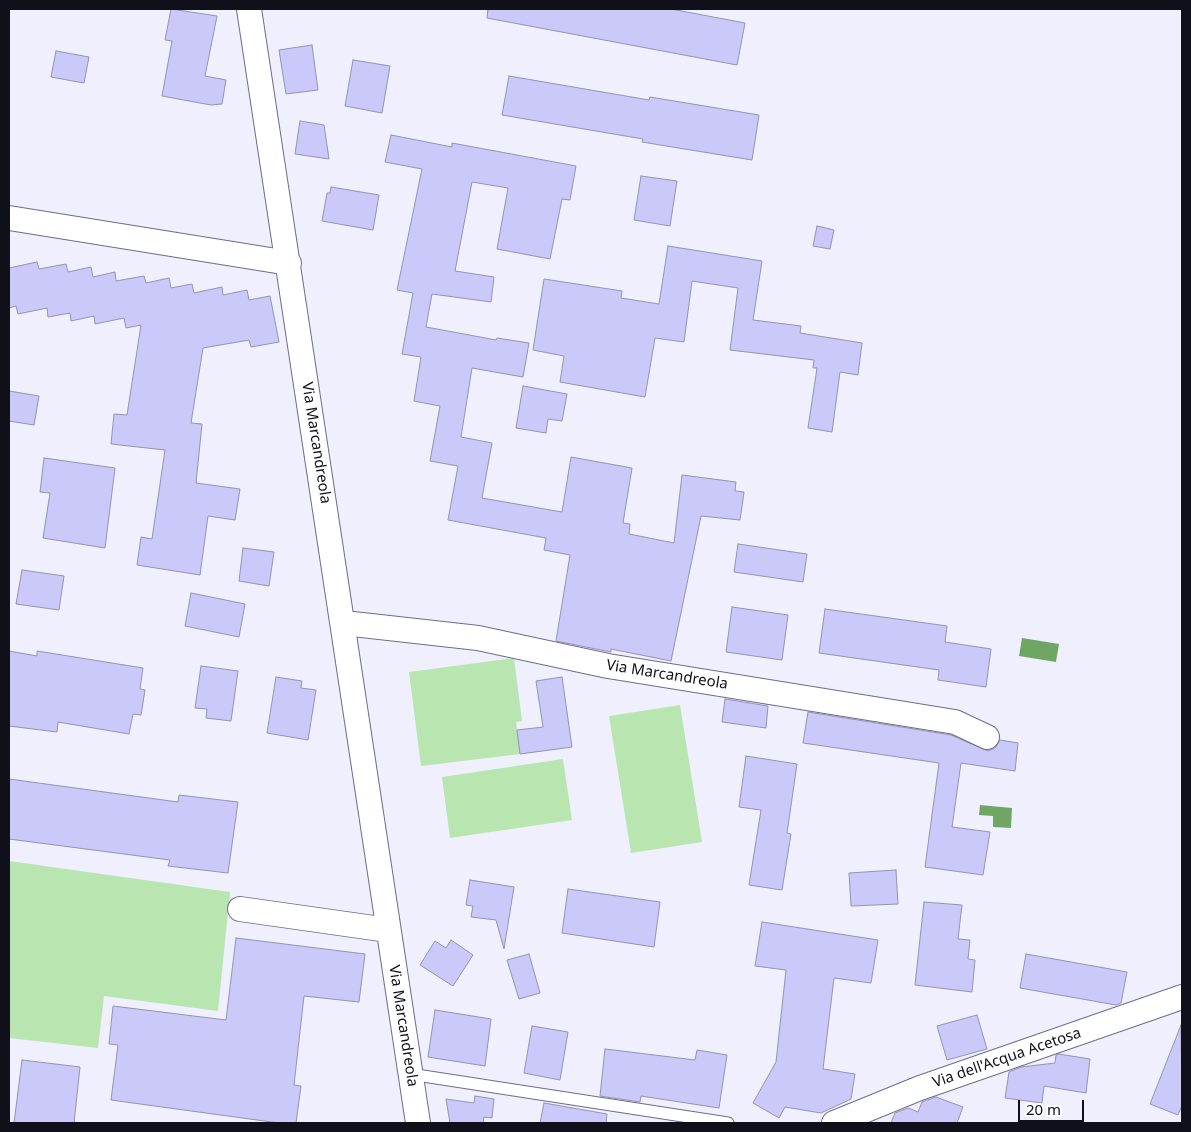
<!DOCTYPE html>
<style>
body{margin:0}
#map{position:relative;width:1191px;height:1132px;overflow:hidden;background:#efeffd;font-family:"Noto Sans",sans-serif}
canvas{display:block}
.frame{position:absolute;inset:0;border:10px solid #10101b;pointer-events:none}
.scale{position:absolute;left:1018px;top:1100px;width:66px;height:22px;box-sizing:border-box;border:2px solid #10101b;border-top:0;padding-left:6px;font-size:15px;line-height:18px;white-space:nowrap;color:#10101b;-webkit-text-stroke:4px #fefefe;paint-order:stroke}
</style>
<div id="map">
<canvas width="1191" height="1132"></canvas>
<div class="frame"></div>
<div class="scale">20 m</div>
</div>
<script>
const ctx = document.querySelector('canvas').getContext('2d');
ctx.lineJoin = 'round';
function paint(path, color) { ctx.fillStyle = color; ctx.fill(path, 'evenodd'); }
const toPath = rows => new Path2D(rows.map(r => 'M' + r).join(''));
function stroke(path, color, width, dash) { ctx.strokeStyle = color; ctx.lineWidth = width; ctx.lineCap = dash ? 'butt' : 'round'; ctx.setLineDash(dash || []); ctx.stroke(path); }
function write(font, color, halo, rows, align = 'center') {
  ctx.font = font + ' "Noto Sans",sans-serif'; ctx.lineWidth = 4; ctx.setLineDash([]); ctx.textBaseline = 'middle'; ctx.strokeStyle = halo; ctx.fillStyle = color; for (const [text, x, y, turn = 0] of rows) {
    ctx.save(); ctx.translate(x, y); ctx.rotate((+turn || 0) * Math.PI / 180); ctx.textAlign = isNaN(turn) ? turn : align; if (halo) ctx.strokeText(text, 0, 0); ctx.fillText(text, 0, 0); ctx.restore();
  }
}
const green = toPath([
 [514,658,522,721,516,722,520,754,421,766,409,672],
 [680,705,702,842,631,853,609,716],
 [563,759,572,820,450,838,442,777],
 [9,861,230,892,218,1011,104,996,98,1048,9,1038]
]);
const water = toPath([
 [1022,638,1059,644,1056,662,1019,656],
 [980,805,1012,808,1011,828,993,827,993,816,979,815]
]);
const building = toPath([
 [171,9,217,16,205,76,226,80,222,104,211,105,162,96,172,41,165,40,171,9],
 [488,9,671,9,745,23,737,65,487,18,488,9],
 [312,45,318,90,286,94,279,50,312,45],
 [56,51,89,57,84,83,51,77,56,51],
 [353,60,390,66,382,113,345,106,353,60],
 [509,76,649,100,650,97,759,115,752,160,642,142,643,139,502,115,509,76],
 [300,121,324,125,329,159,295,154,300,121],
 [391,135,452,147,452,143,576,166,570,200,562,199,550,259,497,249,508,188,472,182,455,271,494,277,491,302,432,294,426,327,496,340,497,338,529,343,523,377,472,368,461,437,492,443,482,498,562,512,571,457,632,468,623,523,630,524,629,534,674,543,682,475,736,482,735,491,744,492,740,520,701,516,671,661,611,649,611,652,556,641,570,555,544,550,546,538,448,520,458,466,430,461,440,406,414,401,421,357,402,354,413,293,397,290,422,169,385,162,391,135],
 [641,176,677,181,670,226,634,220,641,176],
 [331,187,379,195,373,230,322,221,327,193,330,193,331,187],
 [817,226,834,230,830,249,813,246,817,226],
 [668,246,762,261,753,320,801,326,800,333,862,343,858,375,840,372,832,432,808,428,817,368,813,368,814,360,730,350,738,288,692,281,684,342,655,338,645,397,560,382,564,356,533,350,544,279,622,291,621,298,659,304,668,246],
 [37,262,39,269,66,264,68,272,91,267,93,277,115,272,116,281,144,276,146,283,169,278,171,288,192,284,194,293,222,287,223,295,247,290,249,300,270,296,279,342,251,347,249,340,203,348,191,423,202,424,196,483,240,489,235,520,208,516,200,575,137,565,141,537,152,539,165,450,111,444,114,414,127,415,141,325,126,328,124,318,95,324,94,316,71,321,70,313,48,317,47,308,18,314,16,306,9,308,9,268,37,262],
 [523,386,567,394,562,421,548,419,546,433,516,428,523,386],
 [9,391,39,396,34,425,9,421,9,391],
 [44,458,115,468,105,548,43,538,50,493,40,492,44,458],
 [738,544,807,554,803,582,734,572,738,544],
 [243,548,274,552,269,586,239,581,243,548],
 [22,570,64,576,59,610,16,604,22,570],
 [191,593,245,604,239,637,185,626,191,593],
 [732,607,788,615,782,660,726,652,732,607],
 [825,609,947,626,945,642,991,649,986,687,938,680,939,670,819,653,825,609],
 [9,651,37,656,37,651,143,668,140,689,145,690,141,715,133,714,129,734,58,722,57,732,9,726,9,651],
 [201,666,238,671,231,721,206,718,207,709,195,708,201,666],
 [276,677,302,681,301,688,316,690,308,740,267,733,276,677],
 [562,677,572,747,520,754,517,730,543,727,536,681,562,677],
 [725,699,768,706,766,728,722,722,725,699],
 [808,712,951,735,988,751,995,748,1000,740,1018,743,1015,771,961,763,952,827,990,832,983,875,925,867,939,763,803,743,808,712],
 [746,756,797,764,787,833,791,834,782,890,749,885,761,810,739,807,746,756],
 [9,779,178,802,179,795,238,802,228,873,168,866,170,860,9,839,9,779],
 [896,870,898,904,851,906,849,873,896,870],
 [470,880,514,887,504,949,496,920,471,917,473,906,466,905,470,880],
 [568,889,660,902,654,947,562,933,568,889],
 [924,902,962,905,958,939,970,940,968,959,975,960,972,992,915,985,924,902],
 [762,922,878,940,871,983,834,978,823,1069,855,1074,851,1099,821,1113,785,1107,779,1118,753,1103,776,1062,786,970,755,966,762,922],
 [236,938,365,954,359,1002,304,996,294,1085,301,1086,296,1123,279,1123,111,1100,118,1045,109,1044,113,1006,226,1020,236,938],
 [451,940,473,955,453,986,420,965,435,941,446,948,451,940],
 [529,954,540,993,519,999,507,960,529,954],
 [1026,954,1127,972,1121,1003,1116,1005,1020,988,1026,954],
 [435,1010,491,1019,485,1066,428,1057,435,1010],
 [977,1015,987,1049,947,1060,937,1026,977,1015],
 [1181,1025,1182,1105,1178,1115,1150,1104,1181,1025],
 [532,1026,568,1032,560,1080,524,1073,532,1026],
 [605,1049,695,1060,697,1050,727,1055,719,1108,641,1096,640,1102,600,1096,605,1049],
 [1059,1054,1090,1059,1086,1093,1044,1086,1042,1103,1005,1098,1009,1072,1021,1067,1055,1063,1056,1055,1059,1054],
 [22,1060,80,1067,74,1123,14,1123,22,1060],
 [475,1096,494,1099,492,1118,484,1117,483,1123,450,1123,446,1099,474,1103,475,1096],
 [936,1097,963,1107,957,1123,891,1123,895,1113,908,1108,918,1112,922,1102,936,1097],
 [544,1103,607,1114,606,1123,540,1123,544,1103]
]);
const service = toPath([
 [410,1074,728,1123]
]);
const minor = toPath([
 [249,9,418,1123],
 [9,218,289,263],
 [344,623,478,638,608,666,955,722,987,737],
 [240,909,388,930],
 [834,1123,920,1088,1182,997]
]);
const streetNames = [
 ["Via Marcandreola",316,443,81],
 ["Via Marcandreola",667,675,9],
 ["Via Marcandreola",403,1026,81],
 ["Via dell'Acqua Acetosa",1007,1058,-19]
];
paint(green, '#b9e6b0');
paint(water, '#6fa663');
paint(building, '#cac9f9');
stroke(building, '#9393b1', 1);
stroke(service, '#6e6d8a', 13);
stroke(minor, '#6e6d8a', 26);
stroke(service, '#fff', 11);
stroke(minor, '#fff', 24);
write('15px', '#10101b', '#fefefe', streetNames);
</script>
